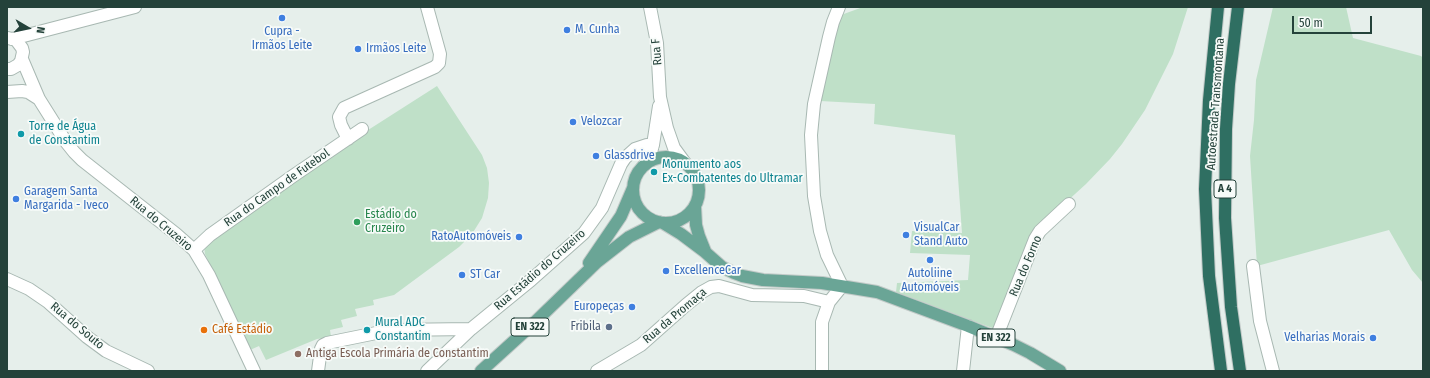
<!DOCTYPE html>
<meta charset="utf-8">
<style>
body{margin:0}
#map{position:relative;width:1430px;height:378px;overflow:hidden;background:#e6efeb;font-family:"Fira Sans Condensed",sans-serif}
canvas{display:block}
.frame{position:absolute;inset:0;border:8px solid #24423a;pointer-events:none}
.north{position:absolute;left:8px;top:8px;width:40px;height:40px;-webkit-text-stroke:3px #f7fbf9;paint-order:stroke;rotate:99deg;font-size:11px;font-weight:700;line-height:16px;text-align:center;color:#24423a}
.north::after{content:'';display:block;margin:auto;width:14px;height:18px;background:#24423a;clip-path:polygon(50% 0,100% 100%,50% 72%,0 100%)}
.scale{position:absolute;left:1292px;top:16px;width:80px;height:18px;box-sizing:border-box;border:2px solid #24423a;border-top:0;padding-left:5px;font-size:12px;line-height:14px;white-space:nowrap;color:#24423a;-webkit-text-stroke:3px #f7fbf9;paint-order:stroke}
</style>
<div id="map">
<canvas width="1430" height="378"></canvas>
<div class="frame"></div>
<div class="north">N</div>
<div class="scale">50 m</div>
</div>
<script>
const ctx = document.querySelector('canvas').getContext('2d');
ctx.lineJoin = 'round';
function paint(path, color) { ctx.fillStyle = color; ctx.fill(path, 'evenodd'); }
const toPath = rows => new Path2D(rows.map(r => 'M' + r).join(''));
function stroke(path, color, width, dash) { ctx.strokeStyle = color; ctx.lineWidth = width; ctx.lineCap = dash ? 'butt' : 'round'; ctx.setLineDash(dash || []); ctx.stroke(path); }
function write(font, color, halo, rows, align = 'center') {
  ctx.font = font + ' "Fira Sans Condensed",sans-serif'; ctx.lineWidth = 3.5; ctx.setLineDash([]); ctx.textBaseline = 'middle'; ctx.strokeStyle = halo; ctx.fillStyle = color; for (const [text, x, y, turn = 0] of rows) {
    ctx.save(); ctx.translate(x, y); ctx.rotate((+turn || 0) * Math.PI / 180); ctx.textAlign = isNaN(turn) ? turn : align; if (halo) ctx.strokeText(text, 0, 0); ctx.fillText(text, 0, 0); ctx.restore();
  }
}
const green = toPath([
 [863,7,1188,7,1173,54,1145,110,1122,144,1110,159,1086,184,1042,224,995,329,896,292,897,283,968,280,970,255,910,253,912,231,962,233,955,135,874,124,875,104,820,101,831,46,841,15],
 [1273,7,1346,7,1353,38,1421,56,1423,58,1423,283,1412,270,1389,230,1257,266,1250,156,1254,120,1256,80],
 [437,86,482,155,487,168,489,183,488,198,482,218,472,234,459,247,394,295,373,300,374,305,355,309,357,316,341,320,343,327,330,330,331,337,317,339,266,360,259,346,250,350,205,254,204,246,354,139]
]);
const minor = toPath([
 [650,7,657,43,660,97,667,128,674,148,685,163],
 [12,39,135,7],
 [22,59,39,99,66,142,74,152,82,160,176,234,194,250,209,275,254,371],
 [7,69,11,69,18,65,21,61,23,52,22,48,16,40,8,38],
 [7,92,22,91,28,92,39,99],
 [348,139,341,125,339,117,344,108,435,67,439,63,440,54,427,7],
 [645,164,650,156,653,145,659,106],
 [194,250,210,235,293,176,362,129],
 [1253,266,1260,321,1273,371],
 [7,279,29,289,48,302,87,337,106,351,148,371],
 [996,338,1035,239,1040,231,1069,204],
 [318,371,321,349,323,345,327,343,391,330,471,329],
 [427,371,471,329,531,280,584,233,602,208,621,164,625,158,635,149,647,145,653,145],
 [597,371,641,345,686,305,702,292,711,287,719,286,752,295,804,296,829,302],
 [822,371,822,322,829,302,842,286,827,255,820,231,814,196,811,135,814,104,829,37,833,22,839,7],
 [963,371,968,326]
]);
const major = toPath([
 '633 190a33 33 0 1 1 66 0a33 33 0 1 1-66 0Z',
 [695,206,696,225,699,236,705,251],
 [663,223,681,234,705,252,722,267,734,273,742,276,763,280,822,283,877,292,968,326,1014,345,1030,353,1060,371],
 [589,263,621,216,633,188],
 [481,371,535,322,597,262,629,237,659,222]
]);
const highway = toPath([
 [1218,7,1209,100,1205,189,1209,276,1221,371],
 [1238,7,1229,84,1226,129,1225,218,1231,307,1240,371]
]);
const markers = [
 [282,18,4,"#3f7fe0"],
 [567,30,4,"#3f7fe0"],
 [358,49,4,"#3f7fe0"],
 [573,122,4,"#3f7fe0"],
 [21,134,4,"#0f9aa8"],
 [596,156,4,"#3f7fe0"],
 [654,172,4,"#0f9aa8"],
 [16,199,4,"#3f7fe0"],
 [357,222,4,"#2e9e5b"],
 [906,235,4,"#3f7fe0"],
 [519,237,4,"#3f7fe0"],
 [930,260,4,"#3f7fe0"],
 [666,271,4,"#3f7fe0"],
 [462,275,4,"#3f7fe0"],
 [632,307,4,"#3f7fe0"],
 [609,327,4,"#5c6f8a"],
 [204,330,4,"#e8710a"],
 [367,330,4,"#0f9aa8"],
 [1373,338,4,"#3f7fe0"],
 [298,354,4,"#8d6e63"]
];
const shields = [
 [1225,189,22],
 [530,327,38],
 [996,338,38]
];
const shieldNames = [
 ["A 4",1225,189],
 ["EN 322",530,327],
 ["EN 322",996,338]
];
const shopNames = [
 ["M. Cunha",575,30],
 ["Cupra -",282,32,"center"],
 ["Irmãos Leite",282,46,"center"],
 ["Irmãos Leite",366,49],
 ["Velozcar",581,122],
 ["Glassdrive",604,156],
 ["Garagem Santa",24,192],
 ["Margarida - Iveco",24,206],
 ["VisualCar",914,228],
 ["Stand Auto",914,242],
 ["RatoAutomóveis",511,237,"right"],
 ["ExcellenceCar",674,271],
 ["Autoliine",930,274,"center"],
 ["Automóveis",930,288,"center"],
 ["ST Car",470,275],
 ["Europeças",624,307,"right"],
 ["Velharias Morais",1365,338,"right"]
];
const streetNames = [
 ["Rua F",657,52,-95],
 ["Autoestrada Transmontana",1216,104,-86],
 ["Rua do Campo de Futebol",277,188,-35],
 ["Rua do Cruzeiro",161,224,40],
 ["Rua do Forno",1026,266,-67],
 ["Rua Estádio do Cruzeiro",540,270,-41],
 ["Rua da Promaça",675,316,-40],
 ["Rua do Souto",77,326,40]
];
const cultureNames = [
 ["Torre de Água",29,127],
 ["de Constantim",29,141],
 ["Monumento aos",662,165],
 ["Ex-Combatentes do Ultramar",662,179],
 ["Mural ADC",375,323],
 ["Constantim",375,337]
];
const leisureNames = [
 ["Estádio do",365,215],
 ["Cruzeiro",365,229]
];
const serviceNames = [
 ["Fribila",601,327]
];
const foodNames = [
 ["Café Estádio",212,330]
];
const educationNames = [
 ["Antiga Escola Primária de Constantim",306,354]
];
paint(green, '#bfe0c8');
stroke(minor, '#a8b8b2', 14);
stroke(major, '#c2cac8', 14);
stroke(highway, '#c2cac8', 14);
stroke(minor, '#fff', 12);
stroke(major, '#6aa596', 12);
stroke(highway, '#2f6f62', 12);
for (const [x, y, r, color] of markers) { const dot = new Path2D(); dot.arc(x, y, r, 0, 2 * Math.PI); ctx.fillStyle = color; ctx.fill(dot); stroke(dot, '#f7fbf9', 1.5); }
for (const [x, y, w] of shields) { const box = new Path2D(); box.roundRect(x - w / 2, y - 9, w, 18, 3); ctx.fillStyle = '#f7fbf9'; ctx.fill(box); stroke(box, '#24423a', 1); }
write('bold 11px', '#24423a', null, shieldNames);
write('12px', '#366cbe', '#f7fbf9', shopNames, 'left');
write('12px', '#24423a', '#f7fbf9', streetNames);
write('12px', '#0d838f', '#f7fbf9', cultureNames, 'left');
write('12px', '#27864d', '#f7fbf9', leisureNames, 'left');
write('12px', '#4e5e75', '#f7fbf9', serviceNames, 'right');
write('12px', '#c56008', '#f7fbf9', foodNames, 'left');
write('12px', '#785e54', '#f7fbf9', educationNames, 'left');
</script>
